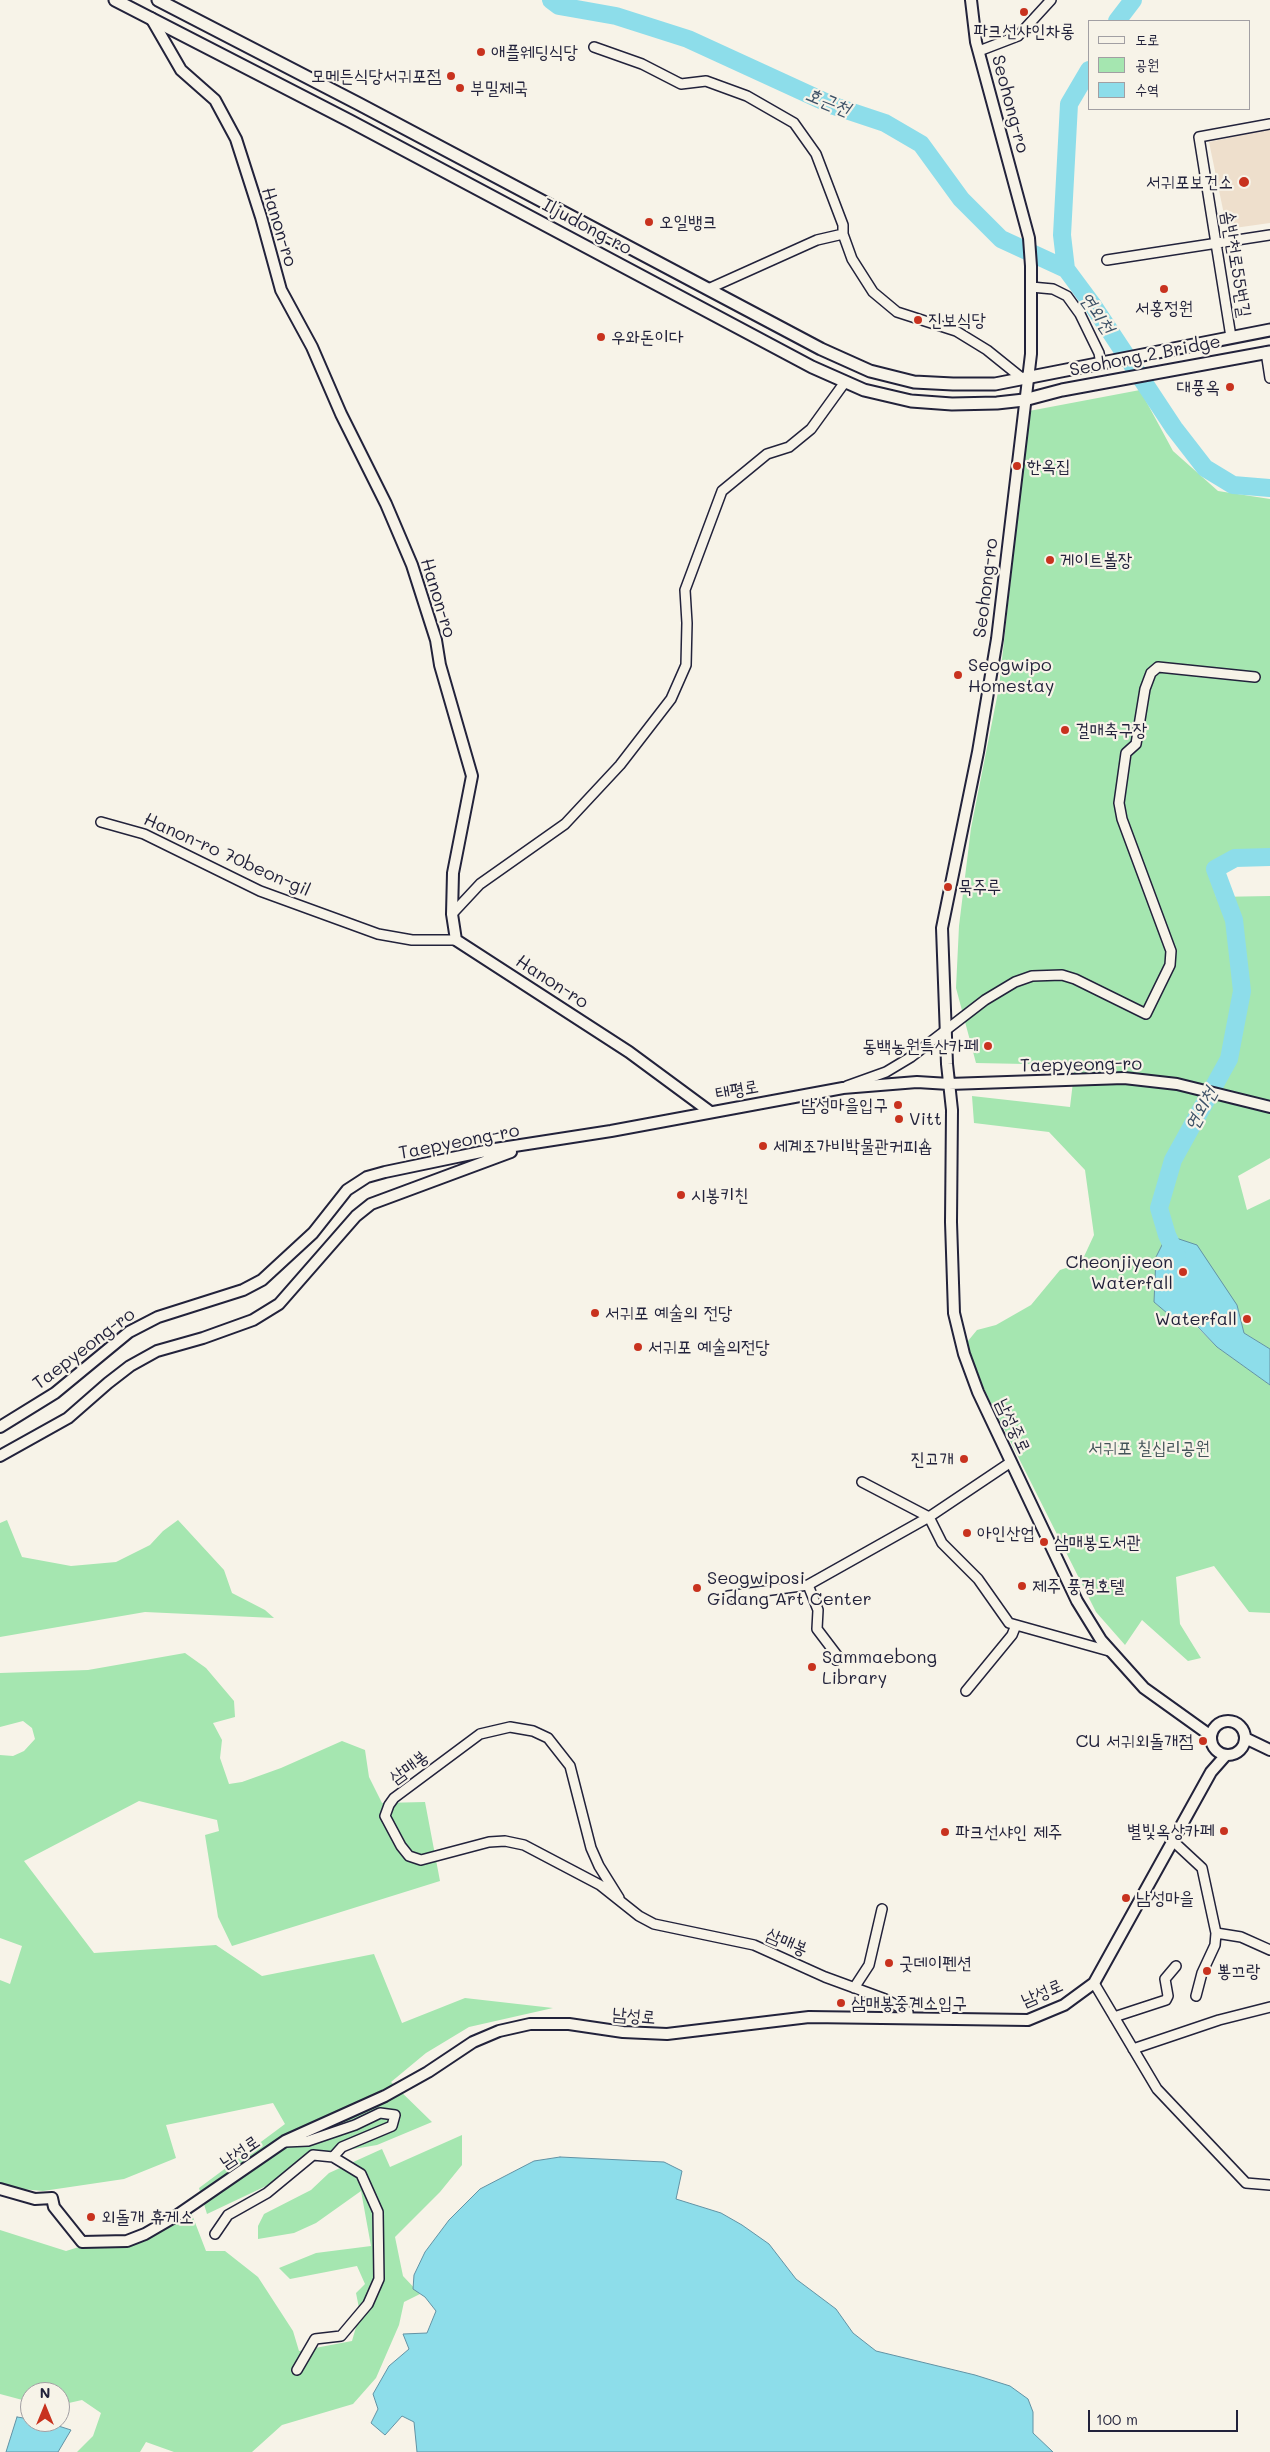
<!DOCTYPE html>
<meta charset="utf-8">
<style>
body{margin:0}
#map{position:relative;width:1270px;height:2452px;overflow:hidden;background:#f7f3e8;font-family:Mali,"Poor Story",sans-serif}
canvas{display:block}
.legend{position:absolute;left:1088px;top:20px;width:162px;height:90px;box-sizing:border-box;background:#f7f3e8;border:1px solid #a29fa3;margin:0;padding:6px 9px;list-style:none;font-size:15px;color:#22223b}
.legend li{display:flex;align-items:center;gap:10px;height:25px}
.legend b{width:25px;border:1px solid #a29fa3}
.north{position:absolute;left:20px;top:2382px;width:50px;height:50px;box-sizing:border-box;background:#f7f3e8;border:1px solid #a29fa3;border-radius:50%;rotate:0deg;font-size:14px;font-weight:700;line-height:20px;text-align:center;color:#22223b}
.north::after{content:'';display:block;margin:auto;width:18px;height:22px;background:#c8321e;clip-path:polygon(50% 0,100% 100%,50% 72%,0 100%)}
.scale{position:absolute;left:1088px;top:2410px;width:150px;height:22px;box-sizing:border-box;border:2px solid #22223b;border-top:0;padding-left:6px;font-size:15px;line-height:18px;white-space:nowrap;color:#22223b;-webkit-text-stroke:4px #f7f3e8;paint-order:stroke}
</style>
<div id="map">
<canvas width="1270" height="2452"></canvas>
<ul class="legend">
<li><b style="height:6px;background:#f7f3e8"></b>도로</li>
<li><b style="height:14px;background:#a5e6b0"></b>공원</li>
<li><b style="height:14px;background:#8dddea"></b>수역</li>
</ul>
<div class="north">N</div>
<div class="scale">100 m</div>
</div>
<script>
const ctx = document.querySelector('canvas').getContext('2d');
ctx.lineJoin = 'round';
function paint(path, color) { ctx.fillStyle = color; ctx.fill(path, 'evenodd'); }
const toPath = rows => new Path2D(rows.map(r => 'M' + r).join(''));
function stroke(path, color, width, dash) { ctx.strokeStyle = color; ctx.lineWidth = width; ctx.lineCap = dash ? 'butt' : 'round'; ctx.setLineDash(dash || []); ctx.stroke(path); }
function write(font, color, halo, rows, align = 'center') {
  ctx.font = font + ' Mali,"Poor Story",sans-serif'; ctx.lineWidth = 4.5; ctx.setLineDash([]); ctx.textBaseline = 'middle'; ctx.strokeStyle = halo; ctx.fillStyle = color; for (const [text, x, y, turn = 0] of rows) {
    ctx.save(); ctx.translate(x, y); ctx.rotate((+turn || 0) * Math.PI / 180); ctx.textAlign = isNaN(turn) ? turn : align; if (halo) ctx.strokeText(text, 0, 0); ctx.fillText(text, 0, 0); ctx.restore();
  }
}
const built = toPath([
 [1270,129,1270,223,1227,229,1209,142]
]);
const green = toPath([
 [1140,390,1173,451,1218,491,1270,499,1270,853,1259,852,1211,865,1216,897,1270,896,1270,1158,1238,1176,1247,1210,1270,1199,1270,1349,1244,1333,1237,1305,1167,1235,1156,1257,1154,1302,1174,1319,1195,1325,1217,1347,1270,1385,1270,1613,1249,1612,1214,1566,1176,1577,1180,1624,1201,1658,1188,1661,1142,1620,1125,1645,1096,1612,963,1347,977,1330,996,1325,1031,1305,1060,1270,1081,1263,1094,1235,1085,1170,1049,1132,974,1123,972,1096,1070,1107,1075,1065,976,1063,956,988,959,926,971,828,999,687,1029,411],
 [7,1520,22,1557,71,1566,116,1562,150,1545,163,1531,178,1520,224,1570,232,1593,265,1610,274,1618,145,1612,0,1637,0,1523],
 [185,1653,206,1668,234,1701,235,1717,213,1723,222,1740,220,1758,229,1784,242,1782,281,1768,342,1741,365,1750,369,1777,382,1803,425,1802,440,1881,232,1946,218,1917,205,1835,219,1831,217,1820,139,1801,24,1861,94,1953,216,1945,262,1976,374,1954,402,2023,465,1998,553,2008,469,2027,426,2053,391,2082,432,2122,377,2145,318,2155,266,2186,207,2214,199,2188,285,2124,273,2103,166,2125,176,2158,124,2179,43,2191,0,2187,0,1980,10,1984,22,1946,0,1938,0,1755,13,1756,24,1751,35,1739,32,1728,23,1721,0,1727,0,1673,88,1670],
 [462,2135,462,2165,440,2192,395,2237,403,2276,420,2294,404,2302,399,2325,376,2378,353,2404,282,2425,252,2452,174,2452,146,2442,140,2452,77,2452,93,2436,101,2413,82,2400,60,2405,60,2392,30,2392,30,2402,0,2394,0,2230,66,2251,95,2242,143,2242,191,2212,206,2251,225,2251,258,2277,293,2331,299,2351,352,2341,360,2313,356,2293,365,2284,357,2266,290,2279,279,2268,316,2253,371,2246,361,2191,316,2223,294,2233,258,2239,258,2226,264,2214,311,2190,329,2173,382,2149,390,2167]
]);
const water = toPath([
 [1167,1235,1197,1245,1237,1305,1244,1333,1270,1349,1270,1385,1217,1347,1196,1325,1174,1319,1154,1302,1156,1257,1167,1235],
 [560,2157,664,2162,682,2171,676,2199,721,2213,742,2225,769,2244,796,2279,836,2309,853,2333,876,2351,975,2375,1010,2386,1028,2399,1033,2412,1033,2433,1053,2452,417,2452,414,2422,402,2416,385,2435,371,2423,378,2409,373,2394,389,2366,409,2349,403,2334,427,2333,436,2311,425,2297,413,2289,414,2275,425,2252,449,2220,480,2189,534,2161,560,2157],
 [17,2417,30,2419,30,2422,46,2422,71,2430,58,2452,6,2452,17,2417]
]);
const river = toPath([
 [551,0,559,6,616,16,688,39,834,106,885,123,921,144,961,199,1001,239,1066,269],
 [1117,21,1133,0],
 [1089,70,1069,104,1062,235,1066,269,1092,304,1174,428,1205,468,1233,485,1270,488],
 [1177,1256,1167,1235,1159,1208,1173,1160,1229,1059,1242,991,1234,920,1215,869,1235,858,1270,857]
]);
const minor = toPath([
 [594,47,642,64,681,84,706,81,747,96,794,123,816,154,843,225,843,234,852,259,873,292,897,312,956,331,987,350,1023,379],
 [979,51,1018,36,1051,0],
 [1107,260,1270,235],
 [1031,287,1053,289,1067,296,1080,314,1099,353,1101,364],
 [708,289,817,240,843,234],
 [1231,337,1199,137,1270,124],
 [1266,352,1270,378],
 [101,822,144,834,260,891,378,934,412,940,456,940],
 [452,914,480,884,565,824,620,765,671,699,686,665,687,623,685,590,722,491,767,454,789,447,811,429,845,382],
 [847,1086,886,1072,911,1057,985,1000,1015,982,1032,976,1062,975,1075,979,1146,1014,1170,965,1171,951,1122,819,1119,803,1126,753,1136,744,1145,689,1151,673,1158,667,1255,677],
 [862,1482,929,1517,942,1543,978,1579,1009,1623,1109,1651],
 [808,1585,818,1610,817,1629,839,1658,836,1660],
 [728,1596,808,1585,929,1517,1011,1462],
 [966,1691,1012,1635,1016,1625],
 [1174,1842,1202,1868,1216,1933,1215,1945,1202,1973,1196,1996],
 [619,1898,599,1866,591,1848,570,1766,548,1738,533,1731,510,1727,480,1734,394,1798,389,1805,385,1816,401,1846,409,1856,421,1860,489,1842,505,1841,524,1845,600,1885,639,1916,654,1924,754,1945,825,1977,885,1999,908,2012,908,2018],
 [1216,1933,1241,1937,1270,1950],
 [1094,1983,1157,2089,1246,2183,1270,2185],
 [854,1988,869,1965,882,1909],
 [1114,2017,1166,2000,1168,1996,1165,1979,1176,1966],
 [1133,2049,1219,2020,1270,2007],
 [285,2142,308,2141,355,2125,380,2113,395,2115,392,2126,342,2147,333,2157],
 [215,2234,228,2215,267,2193,313,2155,333,2157,361,2174,378,2212,379,2279,368,2304,341,2336,315,2339,297,2370]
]);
const tertiary = toPath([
 [971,0,976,42,1029,238,1031,266,1031,354,997,639,978,752,942,928,947,1064,952,1110,951,1222,954,1313,964,1354,978,1392,1077,1601,1101,1640,1144,1688,1211,1736],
 [151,18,181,70,215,100,236,139,261,217,281,290,312,347,341,414,386,504,412,565,436,640,440,665,472,776,453,873,452,914,456,940,629,1052,709,1111],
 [0,1427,55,1393,129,1332,158,1317,243,1290,262,1280,313,1233,347,1190,367,1177,385,1172,495,1149,611,1131,843,1088,917,1082,949,1084,1124,1078,1177,1084,1270,1107],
 [0,1456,68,1418,108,1383,130,1366,157,1351,203,1338,253,1320,279,1304,356,1216,371,1204,511,1152],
 '1211 1738a17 17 0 1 1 34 0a17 17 0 1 1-34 0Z',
 [1245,1738,1270,1750],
 [0,2189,35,2199,52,2198,54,2207,82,2242,127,2241,145,2234,176,2216,285,2141,385,2096,428,2072,473,2042,499,2031,530,2024,569,2024,623,2032,667,2034,809,2017,1028,2020,1064,2005,1094,1983,1211,1772,1226,1755]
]);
const secondary = toPath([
 [115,0,350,121,812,367,864,390,911,401,952,404,997,403,1024,400,1062,390,1270,352],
 [158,0,359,104,821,349,870,371,914,382,953,384,995,384,1270,330]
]);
const markers = [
 [1024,12,5,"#c8321e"],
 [481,52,5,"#c8321e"],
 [451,76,5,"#c8321e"],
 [460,88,5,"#c8321e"],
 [1244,182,6,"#c8321e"],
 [649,222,5,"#c8321e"],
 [1164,289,5,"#c8321e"],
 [918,320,5,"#c8321e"],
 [601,337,5,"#c8321e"],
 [1230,387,5,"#c8321e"],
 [1017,466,5,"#c8321e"],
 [1050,560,5,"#c8321e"],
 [958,675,5,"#c8321e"],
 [1065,730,5,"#c8321e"],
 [948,887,5,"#c8321e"],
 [988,1046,5,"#c8321e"],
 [898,1105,5,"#c8321e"],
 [899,1119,5,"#c8321e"],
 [763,1146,5,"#c8321e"],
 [681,1195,5,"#c8321e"],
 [1183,1272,5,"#c8321e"],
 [595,1313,5,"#c8321e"],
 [1247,1319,5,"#c8321e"],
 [638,1347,5,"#c8321e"],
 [964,1459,5,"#c8321e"],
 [967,1533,5,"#c8321e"],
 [1044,1542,5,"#c8321e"],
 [1022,1586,5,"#c8321e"],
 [697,1588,5,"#c8321e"],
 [812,1667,5,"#c8321e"],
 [1203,1741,5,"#c8321e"],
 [1224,1831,5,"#c8321e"],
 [945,1832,5,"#c8321e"],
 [1126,1898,5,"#c8321e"],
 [889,1963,5,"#c8321e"],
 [1207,1971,5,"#c8321e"],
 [841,2003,5,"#c8321e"],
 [91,2217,5,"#c8321e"]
];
const poiNames = [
 ["파크선샤인차롱",1024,31,"center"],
 ["애플웨딩식당",491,52],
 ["모메든식당서귀포점",441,76,"right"],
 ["부밀제국",470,88],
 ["서귀포보건소",1233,182,"right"],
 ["오일뱅크",659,222],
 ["서홍정원",1164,308,"center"],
 ["진보식당",928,320],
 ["우와돈이다",611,337],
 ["대풍옥",1220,387,"right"],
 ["한옥집",1027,466],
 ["게이트볼장",1060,560],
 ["Seogwipo",968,665],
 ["Homestay",968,686],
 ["걸매축구장",1075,730],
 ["묵주루",958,887],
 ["동백농원특산카페",978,1046,"right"],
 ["남성마을입구",888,1105,"right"],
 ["Vitt",909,1119],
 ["세계조가비박물관커피숍",773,1146],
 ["시봉키친",691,1195],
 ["Cheonjiyeon",1173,1262,"right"],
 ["Waterfall",1173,1283,"right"],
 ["서귀포 예술의 전당",605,1313],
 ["Waterfall",1237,1319,"right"],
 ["서귀포 예술의전당",648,1347],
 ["진고개",954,1459,"right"],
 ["아인산업",977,1533],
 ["삼매봉도서관",1054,1542],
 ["Seogwiposi",707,1578],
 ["Gidang Art Center",707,1599],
 ["제주 풍경호텔",1032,1586],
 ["Sammaebong",822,1657],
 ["Library",822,1678],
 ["CU 서귀외돌개점",1193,1741,"right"],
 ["별빛옥상카페",1214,1831,"right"],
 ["파크선샤인 제주",955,1832],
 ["남성마을",1136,1898],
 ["굿데이펜션",899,1963],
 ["뽕끄랑",1217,1971],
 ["삼매봉중계소입구",851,2003],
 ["외돌개 휴게소",101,2217]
];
const streetNames = [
 ["Seohong-ro",1010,104,75],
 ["Hanon-ro",279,227,73],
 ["Iljudong-ro",587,227,28],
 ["솜반천로55번길",1236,264,81],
 ["Seohong 2 Bridge",1145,356,-11],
 ["Seohong-ro",986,588,-83],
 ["Hanon-ro",438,598,73],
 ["Hanon-ro 70beon-gil",227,855,24],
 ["Hanon-ro",552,982,33],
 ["Taepyeong-ro",1081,1065,-1],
 ["태평로",737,1090,-10],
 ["Taepyeong-ro",459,1142,-11],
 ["Taepyeong-ro",84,1349,-37],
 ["남성중로",1013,1426,65],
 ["삼매봉",409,1767,-36],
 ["삼매봉",787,1942,23],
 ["남성로",1042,1993,-23],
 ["남성로",634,2016,5],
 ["남성로",240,2152,-34]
];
const parkNames = [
 ["서귀포 칠십리공원",1149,1448]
];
const waterNames = [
 ["호근천",828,102,22],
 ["연외천",1097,313,55],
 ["연외천",1201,1109,-61]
];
paint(built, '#eedfcc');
paint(green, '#a5e6b0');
paint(water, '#8dddea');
stroke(water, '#6292a4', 1);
stroke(river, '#8dddea', 18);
stroke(minor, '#22223b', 12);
stroke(tertiary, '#22223b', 14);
stroke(secondary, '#22223b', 15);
stroke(minor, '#f7f3e8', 9);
stroke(tertiary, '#f7f3e8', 10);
stroke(secondary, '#f7f3e8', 11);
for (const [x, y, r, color] of markers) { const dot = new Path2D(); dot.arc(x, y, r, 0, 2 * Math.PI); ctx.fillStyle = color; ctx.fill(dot); stroke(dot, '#f7f3e8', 2); }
write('18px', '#22223b', '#f7f3e8', poiNames, 'left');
write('18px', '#22223b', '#f7f3e8', streetNames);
write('18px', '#435358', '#f7f3e8', parkNames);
write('italic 19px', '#3d5167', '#f7f3e8', waterNames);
</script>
